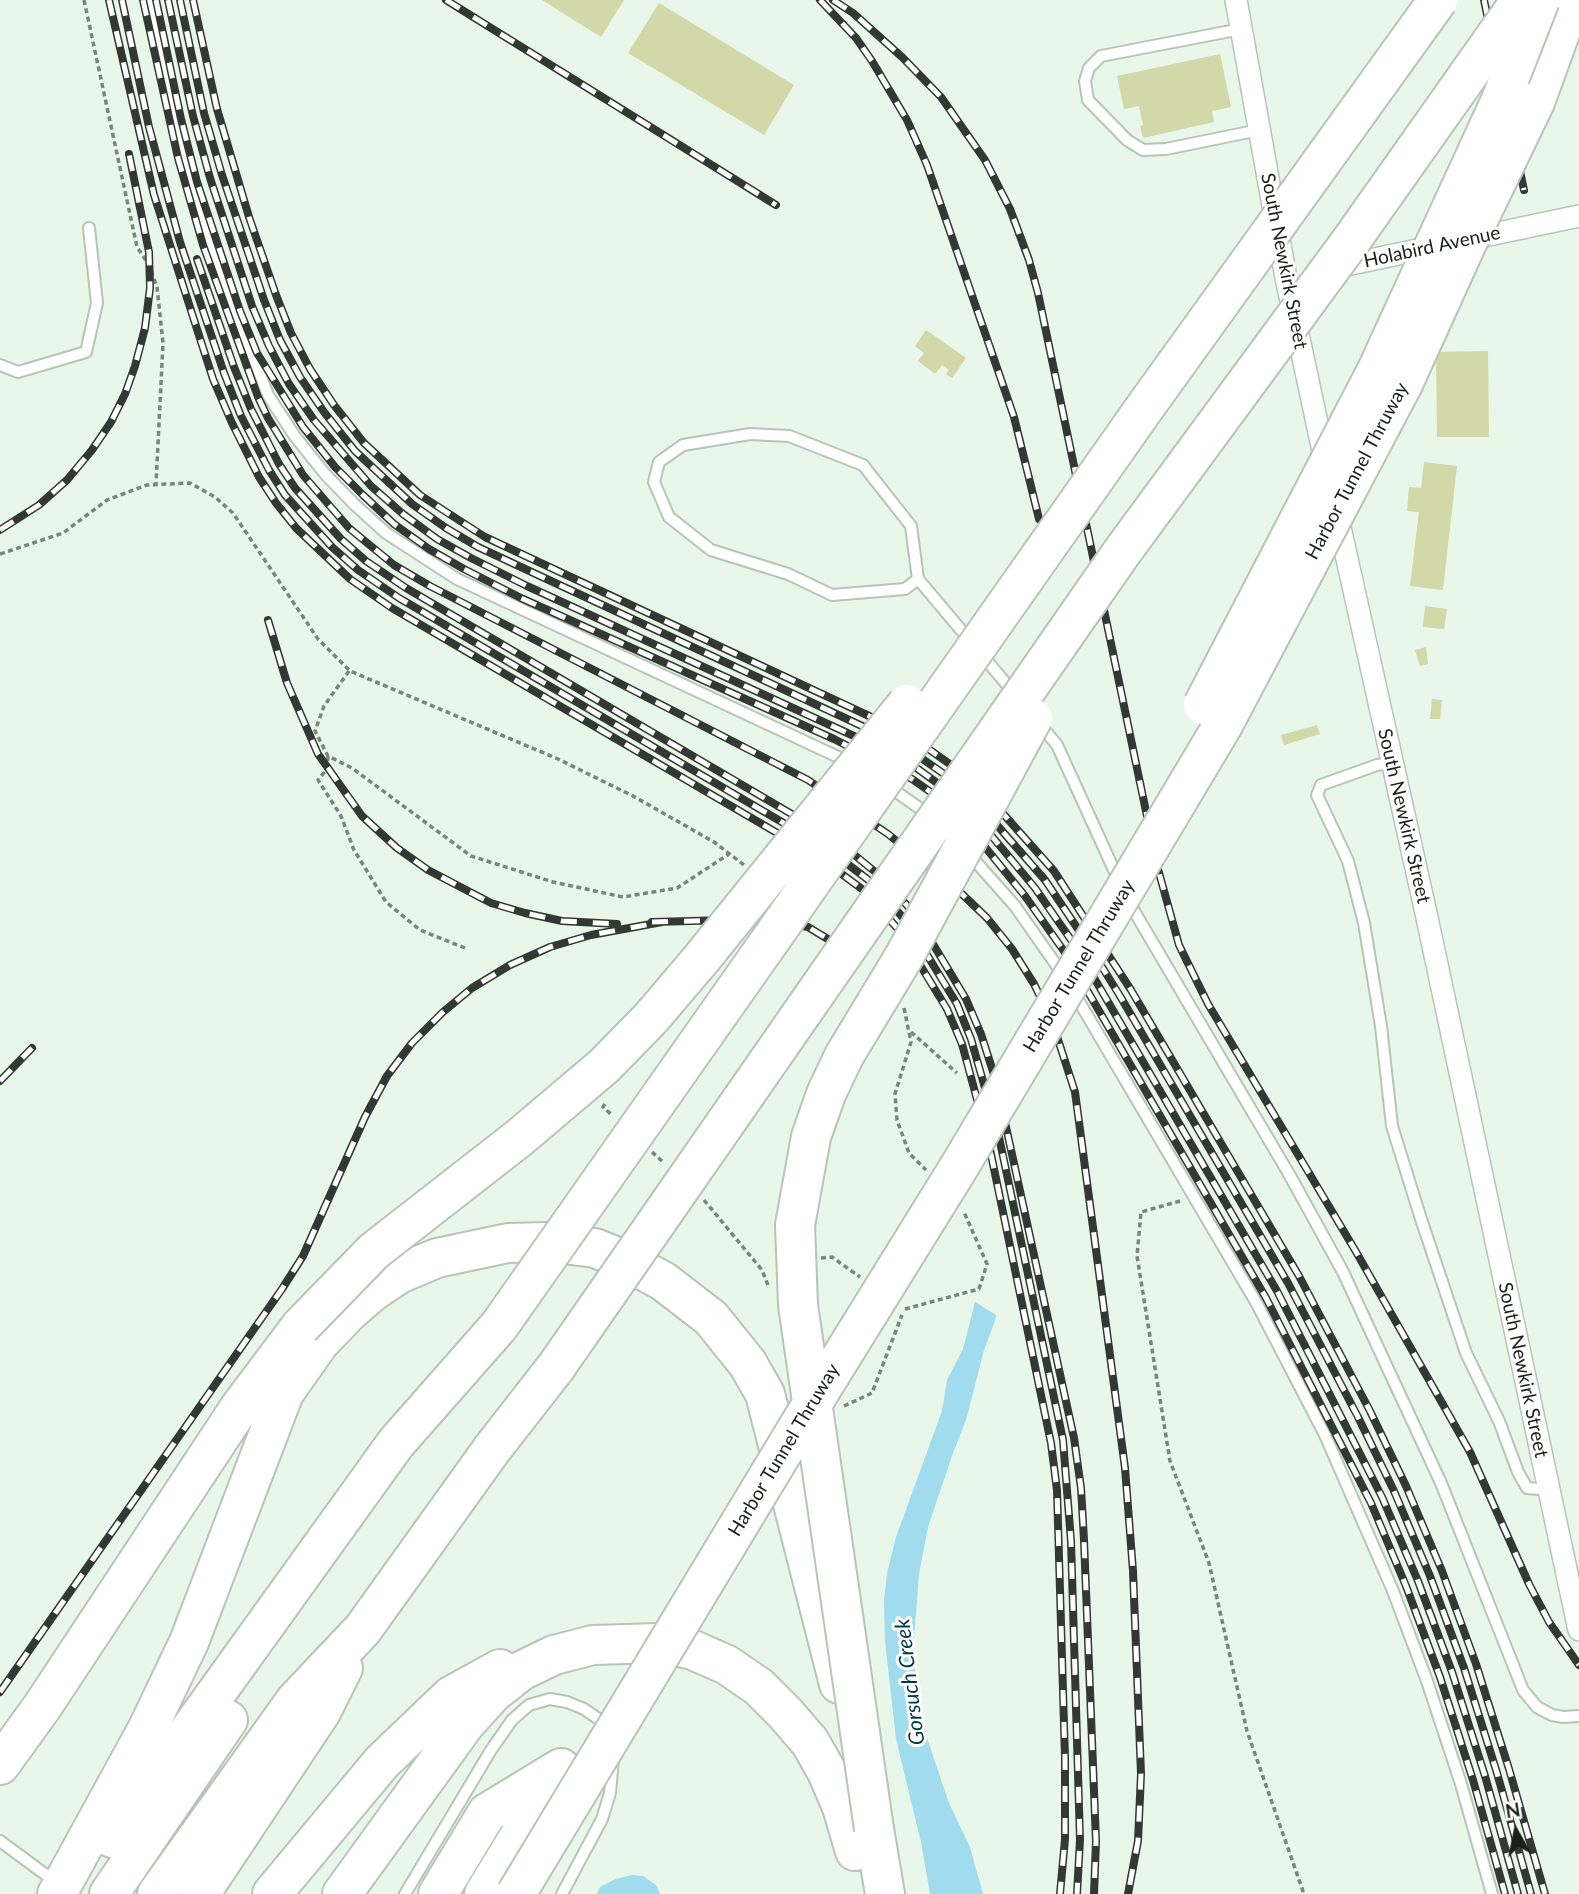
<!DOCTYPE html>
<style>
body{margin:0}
#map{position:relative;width:1579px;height:1894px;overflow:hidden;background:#e8f7e9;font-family:Lato,sans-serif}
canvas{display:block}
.north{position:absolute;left:1481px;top:1796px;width:70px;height:70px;-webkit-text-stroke:5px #fff;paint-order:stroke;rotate:351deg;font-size:19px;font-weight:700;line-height:28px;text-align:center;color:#1a1f1a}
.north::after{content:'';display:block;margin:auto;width:24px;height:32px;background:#1a1f1a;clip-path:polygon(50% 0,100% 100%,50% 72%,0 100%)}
</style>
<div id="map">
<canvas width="1579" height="1894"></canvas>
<div class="north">N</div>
</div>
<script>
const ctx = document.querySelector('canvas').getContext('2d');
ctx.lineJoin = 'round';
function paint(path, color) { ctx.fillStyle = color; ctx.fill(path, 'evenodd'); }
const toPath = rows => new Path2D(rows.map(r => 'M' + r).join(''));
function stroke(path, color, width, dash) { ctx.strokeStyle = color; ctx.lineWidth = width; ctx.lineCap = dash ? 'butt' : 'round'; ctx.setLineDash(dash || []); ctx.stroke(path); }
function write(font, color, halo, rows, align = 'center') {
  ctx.font = font + ' Lato,sans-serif'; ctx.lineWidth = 6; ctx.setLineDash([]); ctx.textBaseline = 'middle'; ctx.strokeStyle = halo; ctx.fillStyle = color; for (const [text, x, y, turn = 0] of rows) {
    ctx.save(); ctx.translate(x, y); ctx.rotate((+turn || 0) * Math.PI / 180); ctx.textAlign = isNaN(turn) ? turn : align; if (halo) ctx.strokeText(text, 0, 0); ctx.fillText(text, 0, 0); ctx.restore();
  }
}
const water = toPath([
 [975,1302,996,1315,995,1321,984,1350,966,1420,953,1453,928,1527,919,1574,913,1654,918,1696,927,1738,949,1803,970,1847,983,1894,930,1894,921,1842,896,1739,885,1641,884,1601,887,1573,896,1537,942,1411,947,1380,963,1349],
 [632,1875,643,1876,656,1885,660,1894,597,1894,600,1887,616,1879]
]);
const building = toPath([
 [542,0,624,0,601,37],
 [659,3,794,85,764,135,628,53],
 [1220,54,1231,107,1212,111,1214,122,1143,138,1140,126,1143,125,1139,106,1124,109,1117,76],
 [926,330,966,358,952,378,946,374,949,370,942,365,935,374,918,361,924,353,915,346],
 [1488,351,1489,437,1437,437,1436,352],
 [1424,462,1457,466,1443,590,1410,586,1419,512,1407,511,1409,487,1421,488],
 [1425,606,1447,609,1444,629,1423,627],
 [1426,647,1428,664,1420,666,1415,650],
 [1432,699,1442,700,1440,719,1430,719],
 [1317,725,1320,734,1284,745,1281,735]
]);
const path = toPath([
 [84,0,137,247,149,265,157,287,163,343,156,484],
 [0,554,63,533,107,500,147,485,190,483,215,497,233,513,318,639,350,671,558,759,633,796,714,842,744,865],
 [349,671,324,706,315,731,328,756,352,768,471,856,553,882,623,897,677,888,729,854],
 [328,756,327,769,318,780,341,816,354,850,386,902,420,930,465,948],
 [904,1008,911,1042,895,1094,897,1120,909,1153,926,1170],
 [911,1032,957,1073],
 [605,1104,603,1107,613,1116],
 [652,1152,664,1163],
 [704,1200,762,1270,768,1285],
 [1180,1201,1141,1212,1137,1256,1170,1461,1209,1563,1247,1731,1304,1894],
 [821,1258,832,1257,860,1277],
 [905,1309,979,1289,987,1264,964,1212],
 [844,1406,872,1393,902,1315]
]);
const lane = toPath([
 [150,0,180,138,219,269,268,395,294,435,325,474,354,504,386,533,457,579,851,763],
 [1241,29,1101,56,1089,68,1085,81,1088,100,1127,140,1143,150,1166,149,1259,130],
 [0,365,18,372,86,352,97,303,89,228],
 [918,579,905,589,832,595,788,574,711,550,669,517,654,482,659,462,683,445,750,434,789,436,863,465,911,526,918,579,1014,693],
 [1038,722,1057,745,1119,881],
 [1392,763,1377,765,1321,785,1317,795,1348,861,1364,923,1381,1026,1392,1126,1421,1219,1466,1353,1499,1421,1518,1472,1527,1488,1549,1490],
 [888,786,932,817],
 [968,853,1015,906,1064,976],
 [1127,899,1289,1174,1343,1272,1441,1483,1523,1690,1537,1707,1552,1715,1563,1717,1579,1716],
 [1074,993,1257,1304,1325,1435,1393,1591,1427,1681,1461,1784,1492,1894],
 [0,1841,57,1883],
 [405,1894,491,1750,512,1720,529,1705,550,1699,567,1702,584,1709,600,1720,605,1729],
 [562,1894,602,1819,610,1793,613,1758]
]);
const street = toPath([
 [1236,0,1286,278,1326,465],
 [1332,268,1579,216],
 [1337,514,1426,913,1579,1630]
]);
const highway = toPath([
 [1535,102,1572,0],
 [0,1765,42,1707,240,1407,301,1326],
 [866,1796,874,1829,885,1894],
 [112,1838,396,1443,499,1326],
 [57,1894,148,1728,189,1642,284,1393,320,1342,350,1311,372,1292,399,1274,437,1258,508,1243,547,1242,595,1248,622,1259,663,1281,711,1318,748,1364,765,1394,839,1684],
 [109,1894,228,1720],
 [157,1894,295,1701,363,1629,492,1449,556,1367],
 [200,1894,321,1712,343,1668],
 [272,1894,382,1762,451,1696,500,1669],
 [342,1894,465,1724,493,1693,521,1671,554,1655,593,1645,659,1643,693,1650,727,1665,759,1687,785,1713,810,1742,827,1772,842,1807,855,1851],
 [438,1894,487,1813,561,1768],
 [484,1894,558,1773]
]);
const rail = toPath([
 [109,0,154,195,213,379,232,423,259,477,276,503,296,528,350,579,392,608,820,858,862,889,898,929,947,1009,962,1044,988,1140,1051,1443,1057,1490,1065,1758,1065,1839,1060,1894],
 [122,0,149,127,180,242,224,373,241,416,269,470,285,495,332,547,358,570,399,598,828,849,871,882,907,922,957,1004,971,1039,999,1137,1063,1440,1071,1541,1080,1840,1077,1894],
 [143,0,178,158,203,245,258,397,268,418,303,475,349,528,394,565,430,586,808,780,888,834,962,894,987,918,1012,949,1034,984,1052,1021,1075,1092,1125,1468,1133,1571,1141,1774,1138,1841,1128,1894],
 [156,0,181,119,197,182,240,311,257,353,303,427,335,467,363,495,394,524,429,549,464,569,521,598,834,739,912,779,942,800,967,825,1025,896,1066,954,1266,1298,1371,1503,1406,1586,1440,1677,1473,1780,1505,1894],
 [168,0,193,116,210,178,252,306,269,346,289,384,314,420,371,486,403,514,437,539,471,558,527,586,867,742,918,769,948,791,975,816,1035,888,1076,947,1277,1291,1382,1497,1418,1581,1452,1672,1485,1776,1518,1894],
 [180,0,204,113,222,175,264,300,280,340,300,377,324,412,355,451,412,504,446,528,478,547,875,732,924,760,954,781,982,808,1045,880,1086,941,1120,996,1288,1283,1358,1417,1394,1491,1430,1576,1464,1668,1497,1773,1531,1894],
 [193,0,217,109,249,217,276,295,291,333,310,369,334,405,364,443,420,495,485,537,882,722,930,750,961,772,990,799,1054,871,1131,990,1299,1276,1370,1411,1406,1486,1442,1571,1476,1664,1509,1769,1545,1894],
 [446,0,776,205],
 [820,0,856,38,872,61,907,120,927,165,1014,417,1039,519],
 [833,0,853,13,902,57,941,97,985,160,1010,209,1029,260,1038,293,1158,869,1179,945,1208,1004,1355,1250,1470,1452,1529,1584,1549,1622,1579,1665],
 [1484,0,1524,190],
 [197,259,234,367,251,409,279,464,295,488,341,539,366,561,406,588,836,840,879,875,915,914,966,999,981,1034,996,1081,1074,1438,1081,1488,1084,1540,1096,1841,1094,1894],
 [0,530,39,505,67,480,92,450,111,422,125,394,135,366,145,328,150,288,149,252,129,154],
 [268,620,287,683,318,754,362,816,397,848,428,870,491,903,525,913,562,921,617,924],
 [652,922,767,919,808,927,836,944],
 [0,1081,32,1048],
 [0,1692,282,1289,303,1256,365,1117,387,1076,412,1043,443,1012,472,988,510,965,550,947,591,935,662,922]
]);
const highwayBridge = toPath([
 [1203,705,1377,370,1501,100,1540,0],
 [301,1326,374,1251,519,1138,604,1066,651,1018,702,958,907,704],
 [499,1326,1143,410,1438,0],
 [556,1367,1122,552,1353,238,1521,0],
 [874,1829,798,1305,795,1225,811,1137,826,1094,844,1056,905,955,1033,718],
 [516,1894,801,1422,959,1167,1223,725,1403,384,1466,245,1535,102]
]);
const streetNames = [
 ["Holabird Avenue",1432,247,-12],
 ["South Newkirk Street",1284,261,79],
 ["Harbor Tunnel Thruway",1357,471,-62],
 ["South Newkirk Street",1404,816,77],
 ["Harbor Tunnel Thruway",1079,966,-59],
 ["South Newkirk Street",1523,1370,78],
 ["Harbor Tunnel Thruway",784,1450,-59]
];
const waterNames = [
 ["Gorsuch Creek",910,1682,-97]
];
paint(water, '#a0dced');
paint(building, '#d2d8a7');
stroke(lane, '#b7c5b8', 14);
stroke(street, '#b7c5b8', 24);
stroke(highway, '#b7c5b8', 42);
stroke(path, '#7b857c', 3.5, [5, 3.5]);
stroke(lane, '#fff', 10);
stroke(street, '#fff', 21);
stroke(highway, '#fff', 38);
stroke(rail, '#323832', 8);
stroke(rail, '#fff', 5, [16]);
stroke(highwayBridge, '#b7c5b8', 42, []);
stroke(highwayBridge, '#fff', 38);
write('19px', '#1a1f1a', '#fff', streetNames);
write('italic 21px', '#003844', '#fff', waterNames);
</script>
